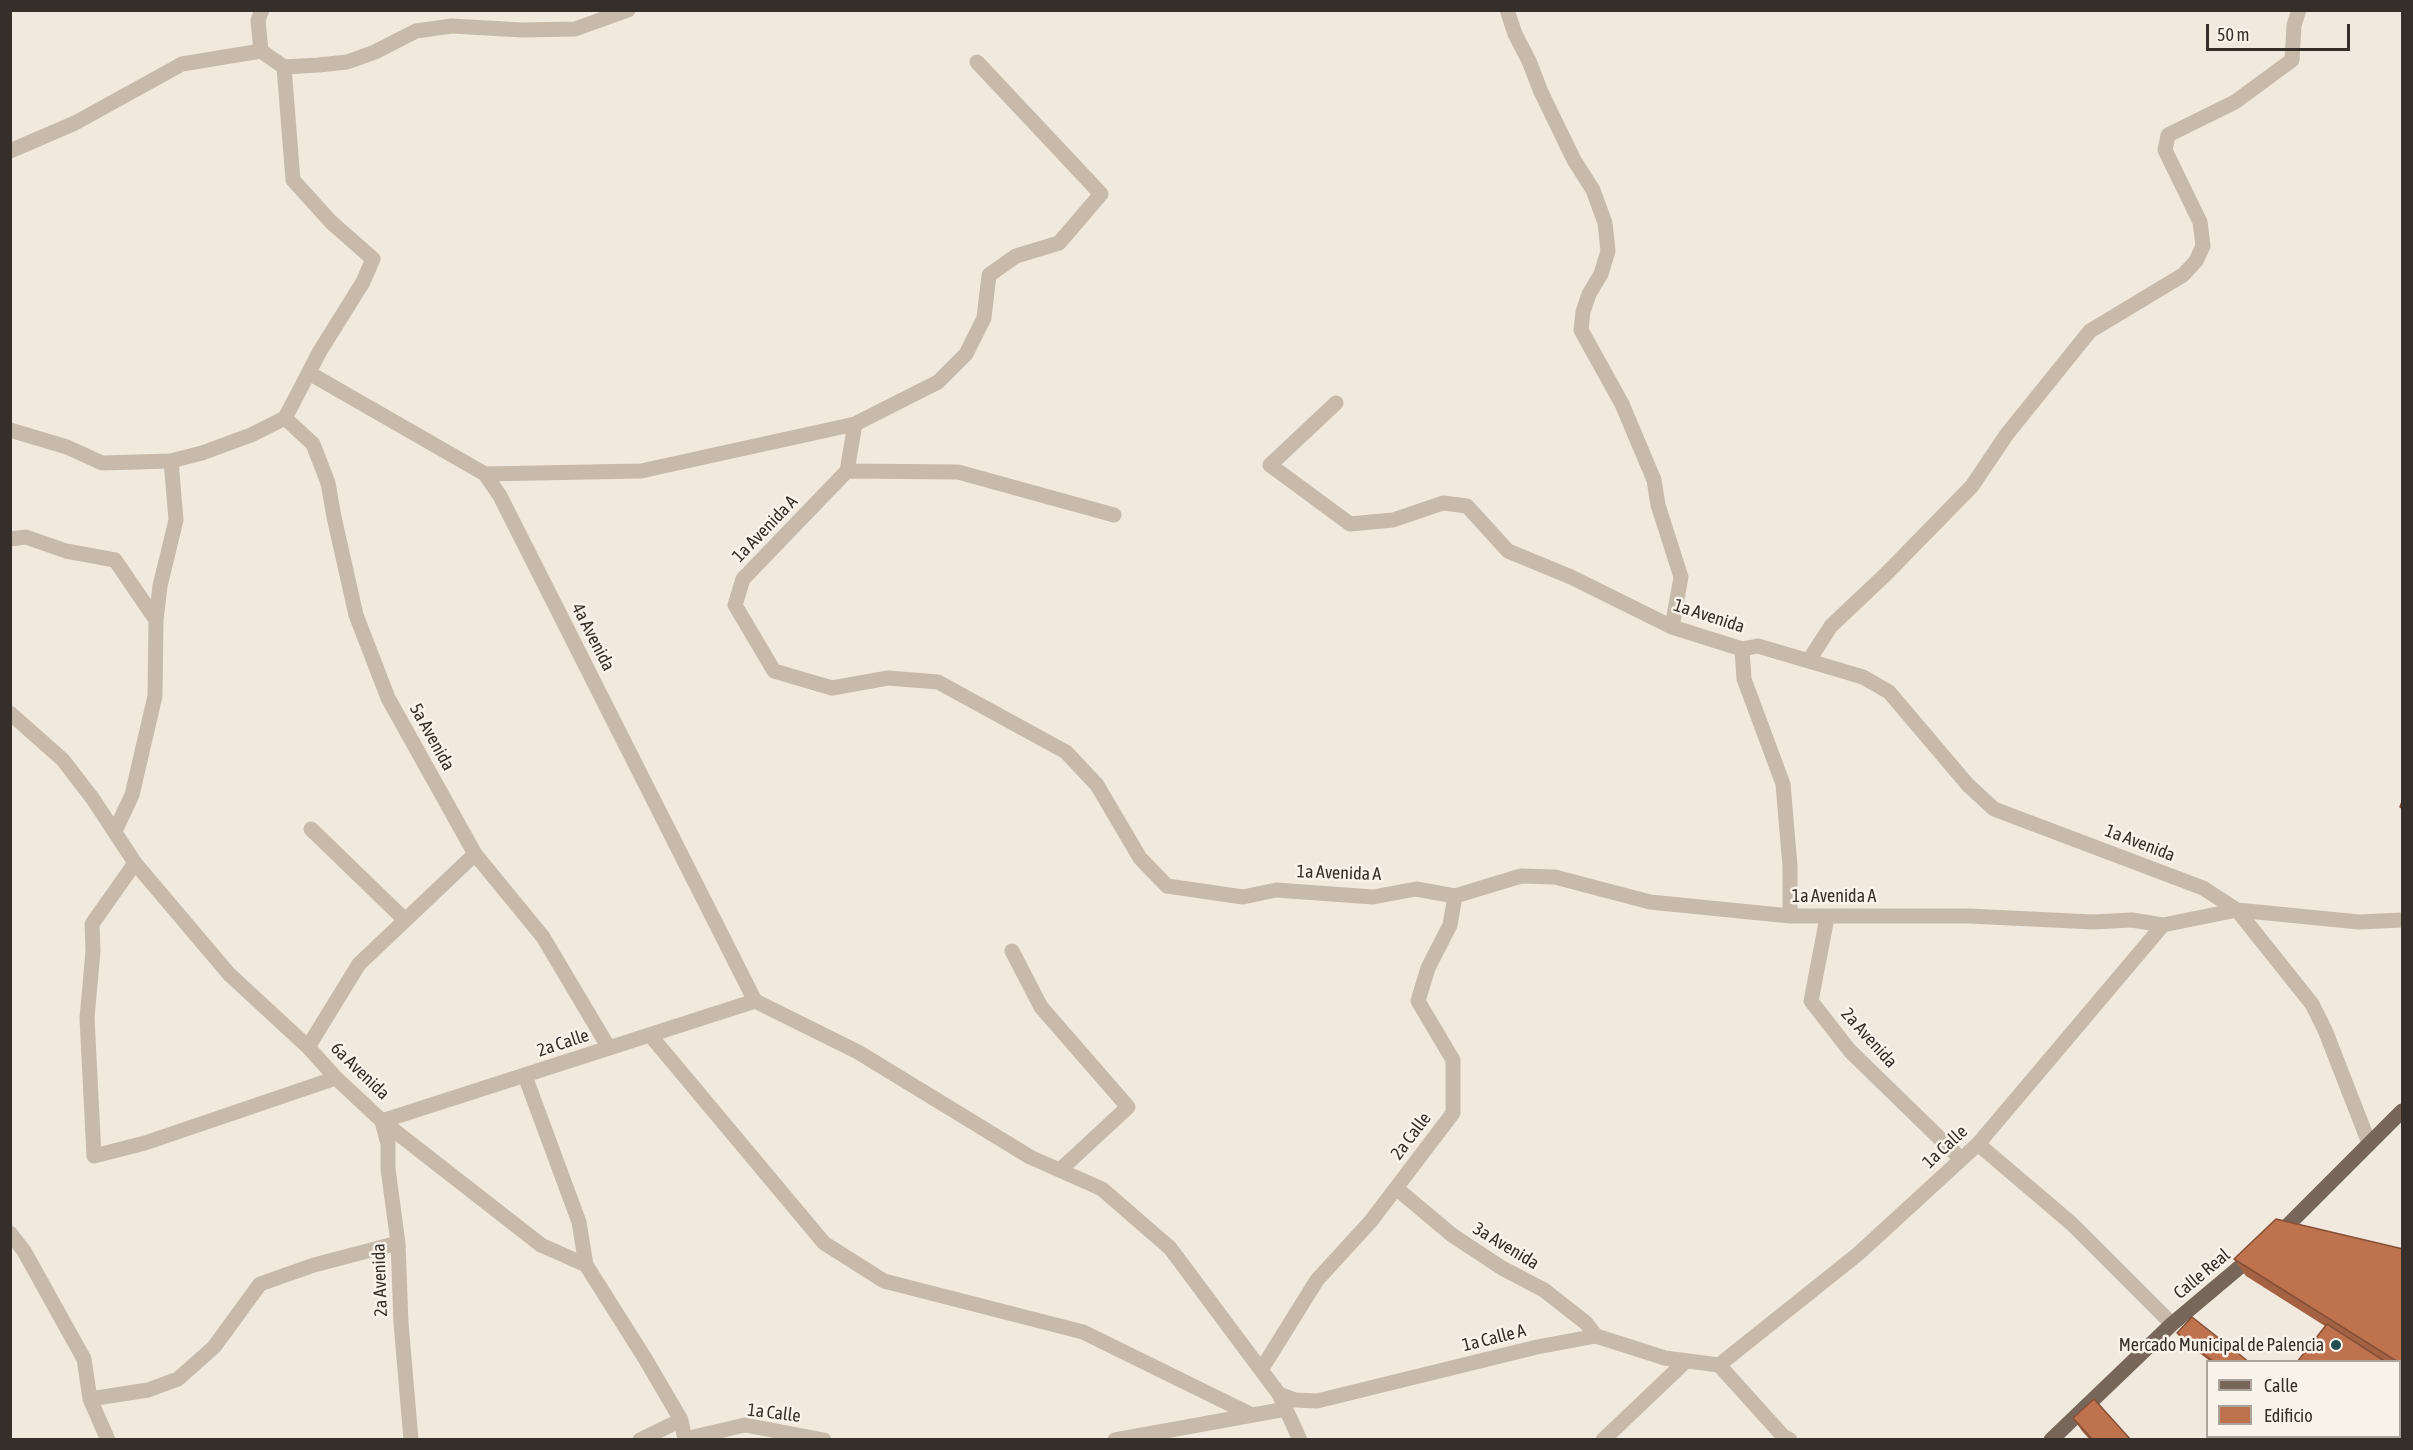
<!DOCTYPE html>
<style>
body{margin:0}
#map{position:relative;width:2413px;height:1450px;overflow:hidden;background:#f1e9dd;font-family:"Asap Condensed",sans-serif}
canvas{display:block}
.frame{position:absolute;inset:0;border:12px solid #362e29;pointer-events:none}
.legend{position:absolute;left:2206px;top:1360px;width:195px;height:78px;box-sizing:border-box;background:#f9f3ea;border:2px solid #aba49d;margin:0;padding:8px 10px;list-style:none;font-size:18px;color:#362e29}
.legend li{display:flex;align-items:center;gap:12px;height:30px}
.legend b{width:30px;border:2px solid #aba49d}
.scale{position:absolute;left:2206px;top:24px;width:144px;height:27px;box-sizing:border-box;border:3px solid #362e29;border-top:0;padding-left:8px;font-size:18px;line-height:21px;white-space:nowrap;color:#362e29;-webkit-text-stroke:4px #f9f3ea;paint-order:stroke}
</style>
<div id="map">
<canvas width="2413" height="1450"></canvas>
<div class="frame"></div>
<ul class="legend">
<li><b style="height:8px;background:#77675b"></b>Calle</li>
<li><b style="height:16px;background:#bf724e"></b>Edificio</li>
</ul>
<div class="scale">50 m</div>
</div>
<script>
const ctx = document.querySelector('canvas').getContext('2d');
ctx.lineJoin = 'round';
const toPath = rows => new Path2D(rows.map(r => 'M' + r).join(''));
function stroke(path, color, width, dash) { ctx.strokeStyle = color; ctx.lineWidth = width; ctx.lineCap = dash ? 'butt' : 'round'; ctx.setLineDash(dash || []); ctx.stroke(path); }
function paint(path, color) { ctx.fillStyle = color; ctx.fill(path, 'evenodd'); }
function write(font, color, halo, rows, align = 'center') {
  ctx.font = font + ' "Asap Condensed",sans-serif'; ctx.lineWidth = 5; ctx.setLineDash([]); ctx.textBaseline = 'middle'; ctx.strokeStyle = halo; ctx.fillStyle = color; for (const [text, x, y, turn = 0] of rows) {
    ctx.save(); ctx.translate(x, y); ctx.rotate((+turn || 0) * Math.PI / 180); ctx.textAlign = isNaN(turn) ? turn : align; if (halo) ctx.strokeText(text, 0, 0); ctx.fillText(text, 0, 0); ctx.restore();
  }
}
const minor = toPath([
 [1507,10,1515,34,1529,61,1541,92,1574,160,1593,190,1605,223,1608,251,1601,274,1589,294,1583,312,1581,330,1622,404,1654,480,1658,505,1681,577,1672,627],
 [261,51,284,67,319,65,347,62,375,52,416,31,452,26,522,30,575,29,628,10],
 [10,151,75,123,182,64,261,51,258,20,262,10],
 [309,373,485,474,500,496,755,1001],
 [1336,403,1270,465,1350,524,1393,520,1443,503,1467,506,1508,551,1571,577,1672,627,1742,649,1758,646,1863,677,1889,692,1968,785,1994,809,2203,888,2237,910,2312,1004,2325,1030,2369,1143],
 [285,418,313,444,328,483,334,517,356,615,388,698,475,854,543,937,609,1048],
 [855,424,938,382,966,354,984,318,989,275,1016,256,1059,243,1101,194,977,62],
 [10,430,67,447,102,463,171,461,202,453,251,435,285,418,320,351,363,282,373,259,331,222,293,180,284,67],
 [847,471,743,579,735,605,774,671,832,688,888,678,938,682,1066,752,1097,785,1140,858,1167,886,1243,897,1276,890,1373,897,1416,889,1455,896,1521,876,1555,877,1650,902,1790,916,1969,916,2093,922,2132,920,2163,925,2237,910,2359,922,2402,920],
 [847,471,958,472,1114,515],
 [485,474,641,471,855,424,847,471],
 [10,539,26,537,66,551,115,560,156,620],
 [1742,649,1744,679,1783,784,1790,866,1790,916],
 [1809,660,1831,626,1885,575,1972,486,2007,434,2090,331,2183,275,2196,261,2203,246,2200,222,2165,150,2168,135,2235,102,2292,60,2294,25,2299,10],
 [10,713,63,760,93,799,135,863,229,974,308,1047,336,1078,382,1121,541,1245,586,1265,646,1360,681,1420,685,1440],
 [311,829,405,920],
 [115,831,132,795,155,696,156,620,160,586,176,520,171,461],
 [135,863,92,924,93,951,87,1018,94,1156,145,1143,336,1078],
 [1827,918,1811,1001,1850,1051,1961,1159],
 [1012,951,1041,1007,1128,1107,1060,1170],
 [755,1001,858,1052,1030,1157,1102,1189,1170,1248,1279,1394,1300,1440],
 [650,1035,824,1243,884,1281,1083,1332,1252,1415],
 [308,1047,359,964,475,854],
 [525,1076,579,1222,586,1265],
 [382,1121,755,1001],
 [382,1121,388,1144,388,1169,398,1243,401,1323,411,1440],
 [1978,1144,2072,1224,2172,1324],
 [1396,1188,1452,1235,1502,1268,1544,1290,1586,1323,1596,1336],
 [10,1233,24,1251,84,1359,90,1399,108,1440],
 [1719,1365,1858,1254,1978,1144,2163,925],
 [1719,1365,1783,1436,1790,1440],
 [1261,1370,1317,1280,1371,1221,1453,1113,1453,1060,1418,1001,1428,968,1450,925,1455,896],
 [1279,1394,1295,1400,1317,1401,1537,1347,1596,1336,1665,1358,1719,1365],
 [90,1399,148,1390,178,1379,214,1347,260,1284,314,1265,398,1243],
 [685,1439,745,1425,824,1440],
 [640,1440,681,1420],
 [1115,1440,1286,1409],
 [1603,1440,1686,1361]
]);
const major = toPath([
 [2277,1236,2402,1111],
 [2051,1440,2172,1324,2254,1255]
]);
const wall = toPath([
 [2403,1249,2403,1440,2312,1440,2308,1437,2400,1437,2400,1362,2297,1362,2325,1326,2246,1276,2234,1259],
 [2177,1333,2249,1362,2211,1362,2180,1338],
 [2073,1418,2131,1440,2090,1440,2082,1431]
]);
const building = toPath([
 [2403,799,2403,809,2400,807,2403,799],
 [2276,1219,2403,1249,2403,1365,2400,1363,2400,1362,2398,1362,2234,1259,2276,1219],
 [2192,1317,2249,1362,2214,1362,2177,1333,2192,1317],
 [2327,1324,2386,1362,2297,1362,2327,1324],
 [2400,1370,2403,1372,2403,1440,2315,1440,2311,1437,2400,1437,2400,1370],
 [2094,1399,2131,1440,2093,1440,2073,1418,2094,1399]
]);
const markers = [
 [2336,1345,6,"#214e55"]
];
const streetNames = [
 ["1a Avenida A",765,529,-46],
 ["1a Avenida",1709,616,18],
 ["4a Avenida",593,637,63],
 ["5a Avenida",432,737,61],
 ["1a Avenida",2140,843,21],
 ["1a Avenida A",1339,873,2],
 ["1a Avenida A",1834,896],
 ["2a Avenida",1869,1038,48],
 ["2a Calle",563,1043,-18],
 ["6a Avenida",360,1071,44],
 ["2a Calle",1411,1136,-53],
 ["1a Calle",1945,1147,-43],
 ["3a Avenida",1506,1246,31],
 ["Calle Real",2202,1274,-40],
 ["2a Avenida",380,1280,-92],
 ["1a Calle A",1494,1338,-14],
 ["1a Calle",774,1413,7]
];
const poiNames = [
 ["Mercado Municipal de Palencia",2324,1345]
];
stroke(minor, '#c8baaa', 15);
stroke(major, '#77675b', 15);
paint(wall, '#a46243');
paint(building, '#bf724e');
stroke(building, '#865037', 1.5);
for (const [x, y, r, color] of markers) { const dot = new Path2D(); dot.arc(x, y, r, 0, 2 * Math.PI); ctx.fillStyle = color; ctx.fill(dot); stroke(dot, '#f9f3ea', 2); }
write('18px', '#362e29', '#f9f3ea', streetNames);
write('18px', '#362e29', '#f9f3ea', poiNames, 'right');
</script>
